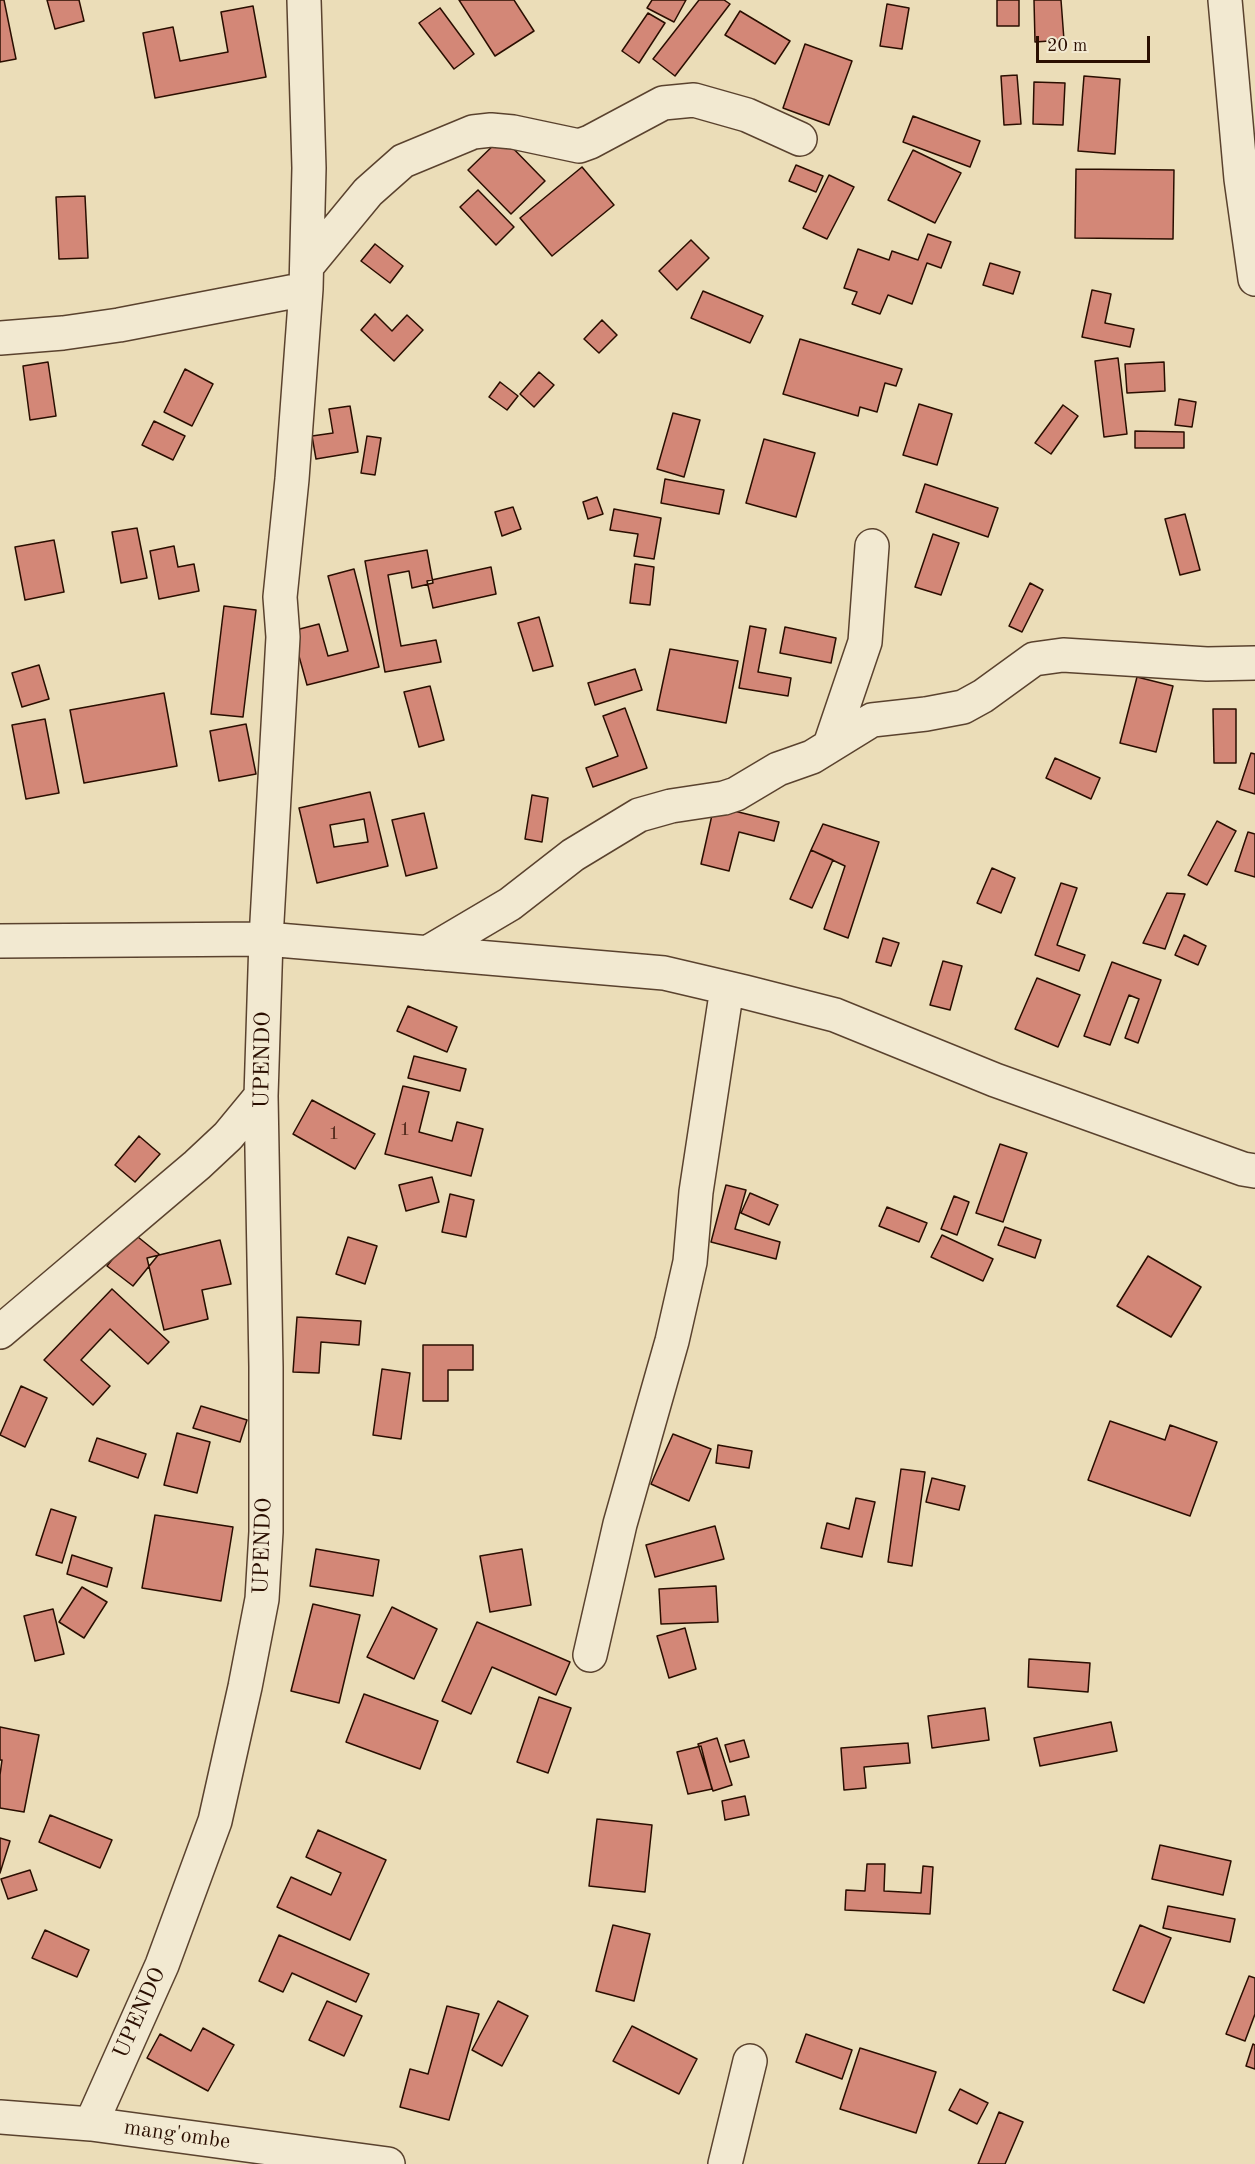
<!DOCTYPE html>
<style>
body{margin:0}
#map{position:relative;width:1255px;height:2164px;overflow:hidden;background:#ebddb8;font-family:"Old Standard TT",serif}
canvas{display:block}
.scale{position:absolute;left:1036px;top:36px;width:114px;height:27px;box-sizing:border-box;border:3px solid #2a0e00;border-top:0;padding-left:8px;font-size:18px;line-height:21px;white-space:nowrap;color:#2a0e00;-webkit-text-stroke:4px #f2e9d1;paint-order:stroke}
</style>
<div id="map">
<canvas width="1255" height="2164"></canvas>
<div class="scale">20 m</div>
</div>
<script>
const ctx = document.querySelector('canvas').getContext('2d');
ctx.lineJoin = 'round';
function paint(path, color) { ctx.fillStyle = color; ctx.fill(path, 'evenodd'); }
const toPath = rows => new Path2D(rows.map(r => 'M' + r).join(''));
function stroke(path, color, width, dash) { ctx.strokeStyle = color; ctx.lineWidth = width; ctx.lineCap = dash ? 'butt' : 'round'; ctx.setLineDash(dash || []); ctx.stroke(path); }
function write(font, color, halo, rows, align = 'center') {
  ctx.font = font + ' "Old Standard TT",serif'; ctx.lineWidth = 4.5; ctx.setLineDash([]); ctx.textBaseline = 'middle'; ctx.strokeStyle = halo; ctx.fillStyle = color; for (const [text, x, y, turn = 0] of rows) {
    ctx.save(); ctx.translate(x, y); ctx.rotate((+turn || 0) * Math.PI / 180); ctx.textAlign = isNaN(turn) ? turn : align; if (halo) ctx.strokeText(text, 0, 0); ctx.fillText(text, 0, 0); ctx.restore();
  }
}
const building = toPath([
 [0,0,4,0,16,59,0,62,0,0],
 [47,0,79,0,84,21,55,29,47,0],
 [459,0,514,0,534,31,495,56,459,0],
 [652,0,686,0,674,22,647,8,652,0],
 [699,0,724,0,730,4,675,76,653,59,699,0],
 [997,0,1019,0,1019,26,997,26,997,0],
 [1034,0,1061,0,1064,40,1035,42,1034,0],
 [887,4,909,8,902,49,880,46,887,4],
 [253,6,266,77,155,98,143,33,173,27,180,61,228,52,221,12,253,6],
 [440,8,474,54,454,69,419,23,440,8],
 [740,11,790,41,775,64,725,35,740,11],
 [648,13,665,23,639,63,622,51,648,13],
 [805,44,852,61,829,125,783,108,805,44],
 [1017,75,1021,124,1004,125,1001,76,1017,75],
 [1084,76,1120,79,1115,154,1078,151,1084,76],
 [1034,82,1065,83,1063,125,1033,124,1034,82],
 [913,116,980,141,970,167,903,142,913,116],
 [502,137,545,181,511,214,468,170,502,137],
 [913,150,961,173,935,223,888,200,913,150],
 [796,165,823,176,816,192,789,181,796,165],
 [582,167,614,205,552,256,520,218,582,167],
 [1076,169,1174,170,1173,239,1075,238,1076,169],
 [829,175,854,187,827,239,803,228,829,175],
 [478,190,514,227,496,245,460,207,478,190],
 [85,196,88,258,59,259,56,197,85,196],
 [928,234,951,242,941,268,927,263,912,304,888,295,880,314,852,304,857,292,844,288,858,249,889,260,892,251,918,260,928,234],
 [691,240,709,258,677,290,659,271,691,240],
 [375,244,403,266,390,283,361,261,375,244],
 [990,263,1020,272,1013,294,983,285,990,263],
 [1092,290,1111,294,1105,323,1134,329,1130,347,1082,337,1092,290],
 [703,291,763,316,750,343,691,318,703,291],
 [375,314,392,331,407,315,423,330,394,361,361,330,375,314],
 [602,320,617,335,599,353,584,339,602,320],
 [800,339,902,369,896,386,885,383,877,412,860,407,858,416,783,394,800,339],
 [1118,358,1127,434,1104,437,1095,361,1118,358],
 [48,362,56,416,30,420,23,366,48,362],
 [1164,362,1165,391,1127,393,1125,364,1164,362],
 [185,369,213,384,192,426,164,412,185,369],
 [539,372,554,385,534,407,520,394,539,372],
 [500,382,518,396,507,410,489,397,500,382],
 [1179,399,1196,402,1192,427,1175,425,1179,399],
 [919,404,952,414,937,465,903,455,919,404],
 [1063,405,1078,416,1051,454,1035,443,1063,405],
 [350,406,358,452,316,459,312,436,333,433,329,409,350,406],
 [673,413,700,420,684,477,657,469,673,413],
 [154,421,185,436,173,460,142,445,154,421],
 [1135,431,1184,432,1184,448,1135,448,1135,431],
 [367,436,381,438,375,475,361,473,367,436],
 [764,439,815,453,796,517,746,503,764,439],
 [665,479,724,490,719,514,661,503,665,479],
 [925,484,998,508,988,537,916,512,925,484],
 [597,497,603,514,588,519,583,502,597,497],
 [513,507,521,529,502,536,495,512,513,507],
 [614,509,661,518,654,559,634,556,638,534,610,530,614,509],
 [1185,514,1200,570,1180,575,1165,519,1185,514],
 [137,528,147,578,121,583,112,532,137,528],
 [933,534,959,543,941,595,915,587,933,534],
 [54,540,64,592,25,600,15,547,54,540],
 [174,546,178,567,194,564,199,591,159,599,150,551,174,546],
 [427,550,433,583,412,588,409,571,388,575,401,646,436,640,441,662,385,672,365,561,427,550],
 [635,564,654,567,650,605,630,603,635,564],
 [491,567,496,594,433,608,427,581,491,567],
 [354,569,379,667,307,685,292,631,319,624,328,656,348,651,328,576,354,569],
 [1030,583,1043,590,1022,632,1009,626,1030,583],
 [224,606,256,610,243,717,211,714,224,606],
 [539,617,553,666,533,671,518,623,539,617],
 [750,626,766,629,758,672,791,678,788,696,739,688,750,626],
 [785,627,836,638,831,663,780,653,785,627],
 [670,649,738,661,726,723,657,710,670,649],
 [39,665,49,699,22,707,12,673,39,665],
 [635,669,642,690,595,705,588,683,635,669],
 [1137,677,1173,686,1156,752,1120,743,1137,677],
 [430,686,444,740,419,747,404,692,430,686],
 [164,693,177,766,84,783,70,710,164,693],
 [625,708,647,768,593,787,586,768,618,756,603,716,625,708],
 [1213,709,1236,709,1236,763,1214,763,1213,709],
 [45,719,59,793,26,799,12,725,45,719],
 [246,724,256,774,219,781,210,731,246,724],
 [1251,753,1255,754,1255,794,1239,789,1251,753],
 [1055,758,1100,778,1091,799,1046,778,1055,758],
 [370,792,388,866,317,883,299,808,370,792],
 [364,819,368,842,334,847,330,825,364,819],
 [532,795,548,798,542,842,525,839,532,795],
 [714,806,779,822,774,841,739,832,729,871,701,864,714,806],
 [424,813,437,868,406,876,392,820,424,813],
 [1217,821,1236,831,1207,885,1188,875,1217,821],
 [823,824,879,842,848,938,824,929,845,866,811,850,823,824],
 [1248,832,1255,834,1255,877,1235,871,1248,832],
 [811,850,833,860,812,908,790,899,811,850],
 [992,868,1015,878,1001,913,977,903,992,868],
 [1061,883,1077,888,1057,945,1085,955,1079,971,1035,955,1061,883],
 [1167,893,1185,894,1165,949,1143,943,1167,893],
 [1184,935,1206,946,1198,965,1175,955,1184,935],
 [883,938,899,943,891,966,876,962,883,938],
 [943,961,962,966,950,1010,930,1005,943,961],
 [1112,962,1161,980,1138,1043,1125,1038,1139,999,1129,995,1110,1045,1084,1036,1112,962],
 [1037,978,1080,995,1058,1047,1015,1029,1037,978],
 [408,1006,457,1027,447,1052,397,1031,408,1006],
 [414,1056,466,1069,460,1091,408,1078,414,1056],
 [403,1086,429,1092,419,1132,452,1141,457,1122,483,1129,471,1176,385,1154,403,1086],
 [312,1100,375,1134,355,1169,293,1134,312,1100],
 [139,1136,160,1154,135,1182,115,1165,139,1136],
 [1000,1144,1027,1153,1003,1222,976,1213,1000,1144],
 [432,1177,439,1202,406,1211,399,1185,432,1177],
 [726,1185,746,1190,735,1229,780,1242,776,1259,711,1242,726,1185],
 [750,1193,778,1205,769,1225,741,1213,750,1193],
 [450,1194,474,1200,466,1237,442,1232,450,1194],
 [954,1196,969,1202,957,1235,941,1229,954,1196],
 [887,1207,927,1223,919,1242,879,1226,887,1207],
 [1005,1227,1041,1240,1035,1258,998,1245,1005,1227],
 [133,1233,159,1254,133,1286,107,1266,133,1233],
 [942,1235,993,1259,983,1281,931,1257,942,1235],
 [348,1237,377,1246,365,1284,336,1274,348,1237],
 [220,1240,231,1284,202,1290,208,1319,164,1330,147,1258,220,1240],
 [1148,1256,1201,1287,1171,1337,1117,1306,1148,1256],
 [112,1289,169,1342,148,1364,110,1329,81,1360,110,1386,93,1405,44,1360,112,1289],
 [297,1317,361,1321,359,1345,321,1342,319,1373,293,1372,297,1317],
 [423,1345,473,1345,473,1370,448,1370,448,1401,423,1401,423,1345],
 [382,1369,410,1373,401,1439,373,1435,382,1369],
 [21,1386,47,1398,25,1447,0,1435,21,1386],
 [201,1406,247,1420,240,1442,193,1428,201,1406],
 [1110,1421,1165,1440,1170,1425,1217,1442,1190,1516,1088,1480,1110,1421],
 [177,1433,210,1442,197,1493,164,1485,177,1433],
 [673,1434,711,1449,689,1501,651,1484,673,1434],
 [97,1438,146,1454,138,1478,89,1461,97,1438],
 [718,1445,752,1451,749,1468,716,1463,718,1445],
 [901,1469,925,1472,912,1566,888,1562,901,1469],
 [932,1478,965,1486,959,1510,926,1502,932,1478],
 [856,1498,875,1502,862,1557,821,1548,827,1523,849,1529,856,1498],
 [51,1509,76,1517,62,1563,36,1555,51,1509],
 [155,1515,233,1527,221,1601,142,1588,155,1515],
 [715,1526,724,1559,655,1577,646,1545,715,1526],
 [316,1549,379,1560,373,1596,310,1586,316,1549],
 [522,1549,531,1605,490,1612,480,1556,522,1549],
 [72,1555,112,1568,107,1587,67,1574,72,1555],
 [716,1586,718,1622,661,1624,659,1589,716,1586],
 [82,1587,107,1602,84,1638,59,1622,82,1587],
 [313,1604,360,1615,339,1703,291,1691,313,1604],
 [392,1607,437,1629,414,1679,367,1657,392,1607],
 [53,1609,64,1654,35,1661,24,1616,53,1609],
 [477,1622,570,1662,556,1695,492,1667,471,1714,442,1701,477,1622],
 [685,1628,696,1669,669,1678,657,1636,685,1628],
 [1029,1659,1090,1663,1088,1692,1028,1687,1029,1659],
 [364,1694,438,1721,420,1769,346,1742,364,1694],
 [539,1697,571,1708,548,1773,517,1762,539,1697],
 [985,1708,989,1740,932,1748,928,1716,985,1708],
 [1111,1722,1117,1751,1040,1766,1034,1738,1111,1722],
 [0,1727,39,1735,24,1812,0,1808,0,1775,2,1760,0,1760,0,1727],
 [717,1738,732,1785,713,1791,698,1744,717,1738],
 [744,1740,749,1757,730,1762,725,1745,744,1740],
 [908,1743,910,1763,864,1767,866,1788,844,1790,841,1748,908,1743],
 [701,1746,712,1789,688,1794,677,1752,701,1746],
 [745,1796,749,1815,725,1820,722,1801,745,1796],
 [50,1815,112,1840,100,1868,39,1842,50,1815],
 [597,1819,652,1825,645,1892,589,1886,597,1819],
 [318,1830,386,1860,350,1940,277,1907,291,1877,331,1895,341,1873,306,1857,318,1830],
 [0,1838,10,1841,0,1873,0,1838],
 [1160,1845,1231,1861,1223,1895,1152,1879,1160,1845],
 [867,1864,885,1864,884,1891,921,1893,923,1866,933,1867,930,1914,845,1910,846,1890,865,1891,867,1864],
 [30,1870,37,1890,8,1899,1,1879,30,1870],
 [1168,1906,1235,1919,1230,1942,1163,1928,1168,1906],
 [613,1925,650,1934,634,2001,596,1991,613,1925],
 [1140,1925,1171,1938,1144,2003,1113,1990,1140,1925],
 [45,1930,89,1950,77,1977,32,1958,45,1930],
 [279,1935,369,1974,356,2002,292,1973,283,1992,259,1981,279,1935],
 [1249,1976,1255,1978,1255,2014,1245,2041,1226,2034,1249,1976],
 [327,2001,362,2016,344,2056,309,2040,327,2001],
 [498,2001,528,2016,502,2066,472,2050,498,2001],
 [447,2006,479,2014,449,2120,400,2107,410,2069,428,2074,447,2006],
 [632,2026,697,2059,679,2094,613,2061,632,2026],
 [203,2028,234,2045,208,2091,147,2058,160,2034,191,2051,203,2028],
 [806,2034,852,2050,842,2079,796,2062,806,2034],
 [1253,2044,1255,2045,1255,2069,1246,2066,1253,2044],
 [860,2048,936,2072,916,2133,840,2109,860,2048],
 [960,2089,988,2103,977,2124,949,2110,960,2089],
 [999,2112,1023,2122,1005,2164,978,2164,999,2112]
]);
const minor = toPath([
 [1225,0,1241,179,1255,279],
 [307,266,368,192,403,161,473,132,491,130,513,132,579,146,590,142,663,103,694,100,747,115,800,139],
 [0,338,63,333,119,325,306,289],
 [830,745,865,642,872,546],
 [0,941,266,939,664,973,745,992,835,1015,995,1080,1243,1169,1255,1171],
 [427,953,510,904,573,855,639,815,671,806,724,798,736,794,778,769,812,757,872,720,926,714,963,707,983,696,1034,659,1063,655,1207,664,1255,663],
 [0,1332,197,1165,228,1136,261,1096],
 [590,1655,620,1524,672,1341,690,1262,696,1192,727,988],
 [0,2117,91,2124,388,2164],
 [91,2124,162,1965,215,1821,245,1687,262,1599,266,1532,266,1367,261,1096,266,939,283,637,280,597,292,479,306,289,309,168,304,0],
 [725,2164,750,2061]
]);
const numberNames = [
 ["1",405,1130],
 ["1",334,1134]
];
const streetNames = [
 ["UPENDO",263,1060,-89],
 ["UPENDO",263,1546,-88],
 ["UPENDO",140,2013,-66],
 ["mang'ombe",177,2135,8]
];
paint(building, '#d38777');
stroke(building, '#2a0e00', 1.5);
stroke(minor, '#5a422e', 36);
stroke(minor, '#f2e9d1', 33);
write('20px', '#542c1e', null, numberNames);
write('22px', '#2a0e00', '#f2e9d1', streetNames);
</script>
